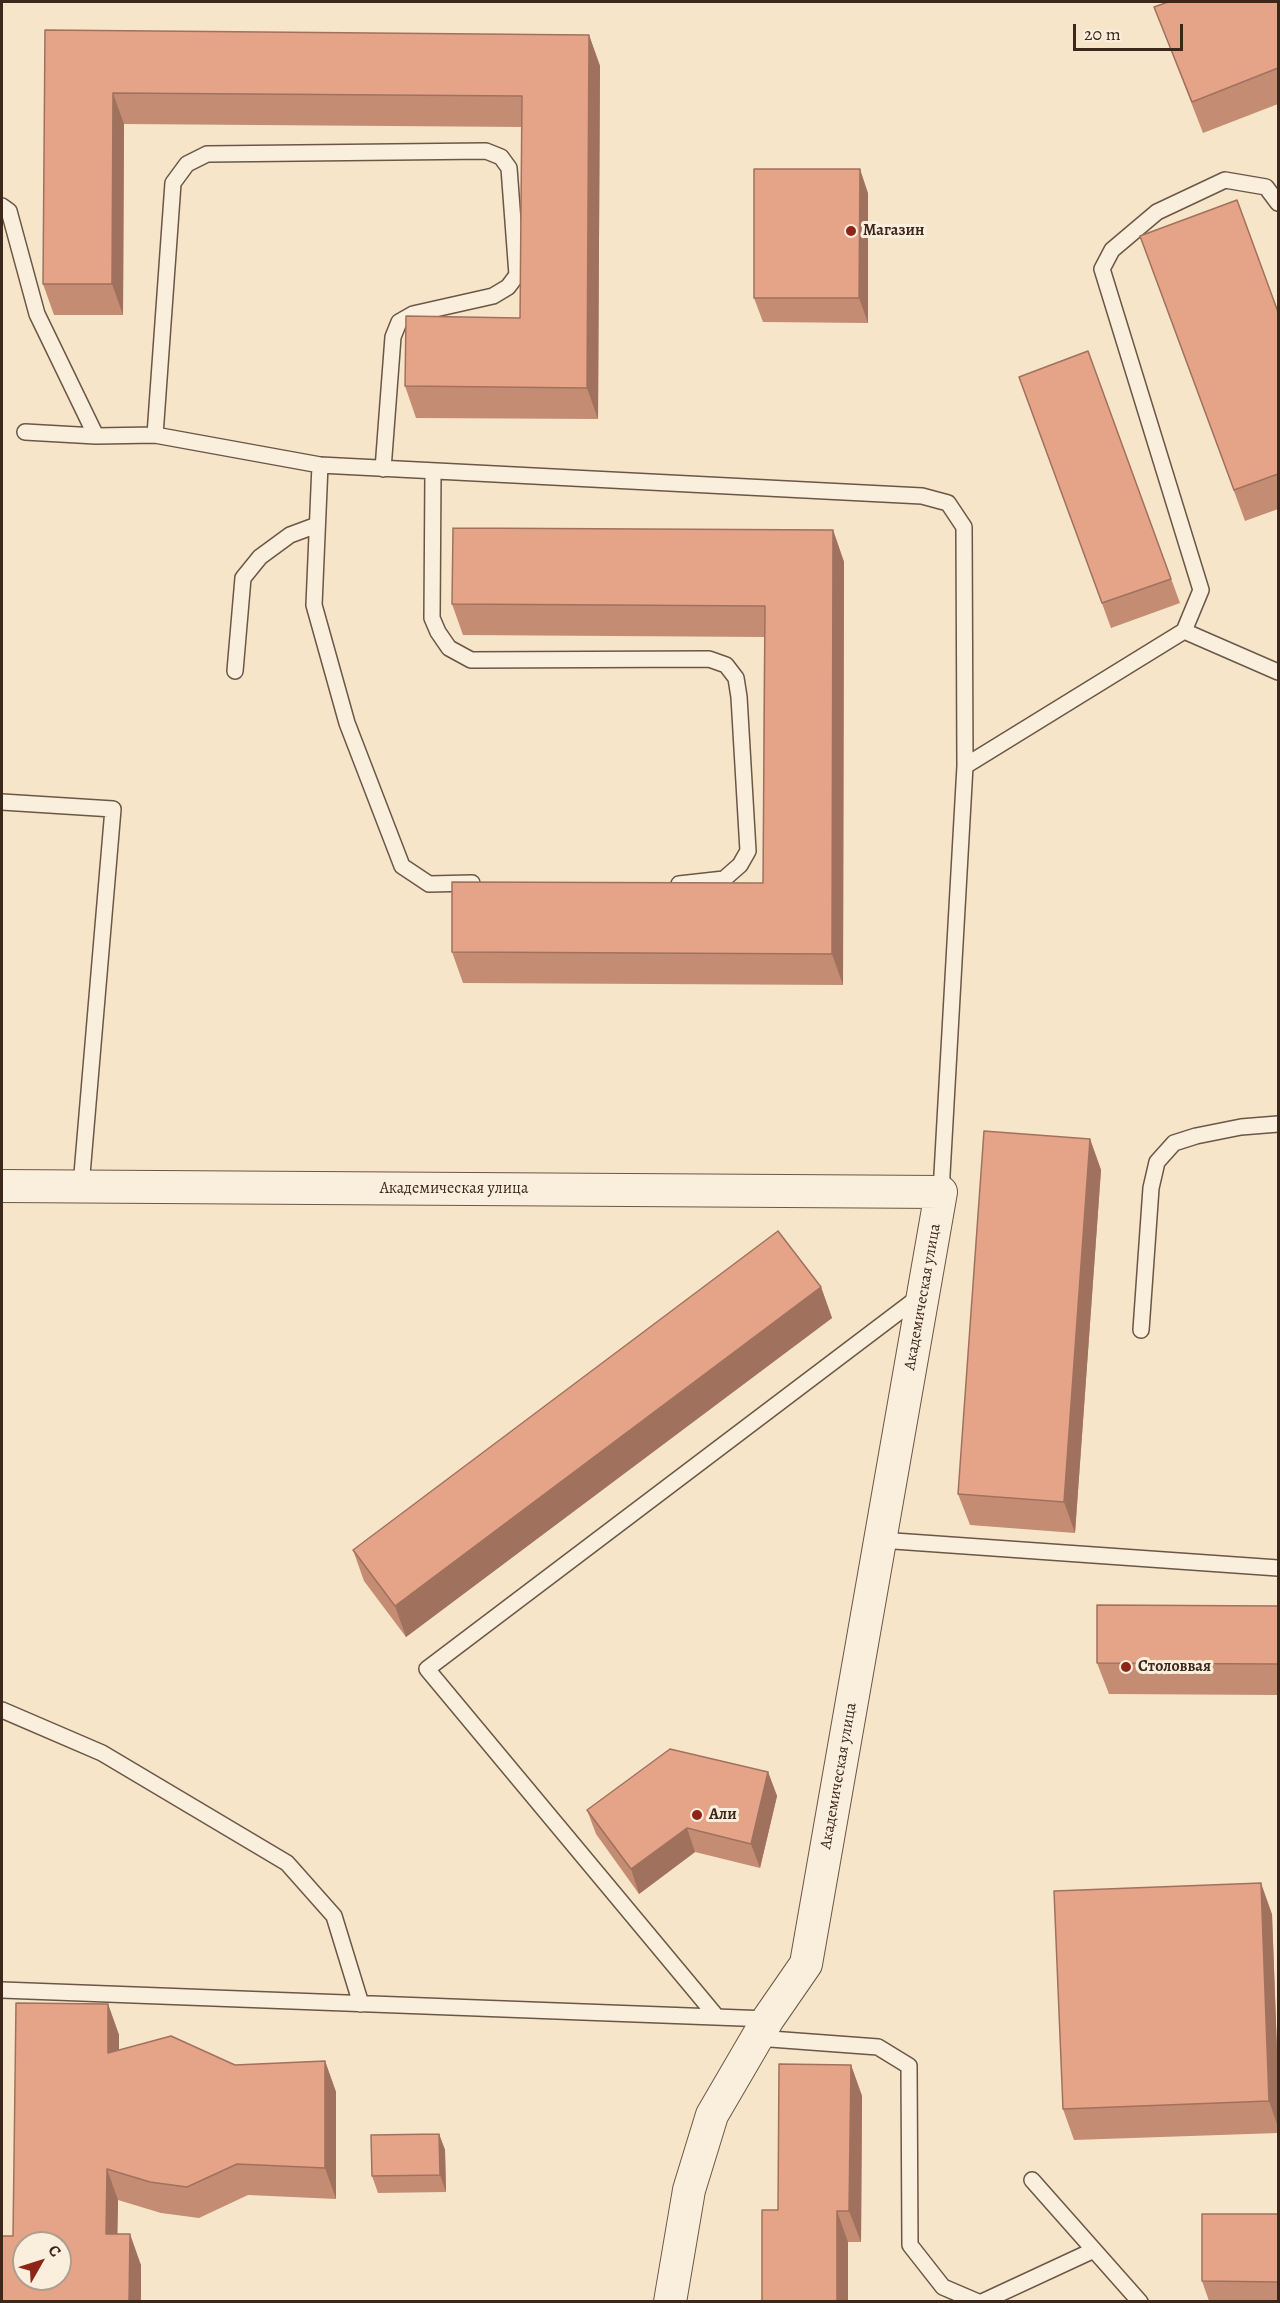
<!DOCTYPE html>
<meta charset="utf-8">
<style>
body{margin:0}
#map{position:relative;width:1280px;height:2303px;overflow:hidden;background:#f7e5c9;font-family:Alegreya,serif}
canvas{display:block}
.frame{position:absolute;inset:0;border:3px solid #3c281b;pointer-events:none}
.north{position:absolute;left:12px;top:2231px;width:60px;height:60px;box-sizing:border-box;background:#faeedc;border:2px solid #ae9f8f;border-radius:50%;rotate:51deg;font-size:16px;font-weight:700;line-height:24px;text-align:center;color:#3c281b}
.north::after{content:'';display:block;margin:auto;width:21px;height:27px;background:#8f2418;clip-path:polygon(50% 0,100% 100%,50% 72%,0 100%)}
.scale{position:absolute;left:1073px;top:24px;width:110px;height:27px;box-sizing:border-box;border:3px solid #3c281b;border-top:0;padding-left:8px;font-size:18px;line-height:21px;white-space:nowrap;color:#3c281b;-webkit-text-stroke:4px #faeedc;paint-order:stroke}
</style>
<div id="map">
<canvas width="1280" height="2303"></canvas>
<div class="frame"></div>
<div class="north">С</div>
<div class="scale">20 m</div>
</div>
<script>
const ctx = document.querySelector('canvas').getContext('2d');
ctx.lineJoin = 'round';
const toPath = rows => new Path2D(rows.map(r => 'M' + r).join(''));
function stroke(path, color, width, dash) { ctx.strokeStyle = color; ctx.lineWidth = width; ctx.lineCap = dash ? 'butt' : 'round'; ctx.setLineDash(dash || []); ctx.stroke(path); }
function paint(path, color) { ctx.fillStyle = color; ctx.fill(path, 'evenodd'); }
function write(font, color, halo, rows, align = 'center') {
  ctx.font = font + ' Alegreya,serif'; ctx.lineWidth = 6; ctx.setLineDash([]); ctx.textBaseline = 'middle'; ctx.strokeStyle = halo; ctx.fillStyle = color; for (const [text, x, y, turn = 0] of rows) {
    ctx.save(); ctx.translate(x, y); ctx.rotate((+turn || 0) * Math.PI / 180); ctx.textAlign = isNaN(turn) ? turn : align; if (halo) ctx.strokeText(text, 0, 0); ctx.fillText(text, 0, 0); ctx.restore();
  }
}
const service = toPath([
 [2,206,9,211,37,314,96,436],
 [25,432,96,436,155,435,320,465,922,496,948,503,964,527,965,766,941,1192],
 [155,435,173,183,187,164,207,154,486,151,501,157,509,168,517,275,508,287,493,296,413,314,399,322,393,337,383,469],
 [320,465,314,605,347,723,402,866,429,884,472,883],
 [433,471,432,618,438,632,449,648,471,660,709,659,726,665,736,678,739,697,748,851,740,865,724,879,679,884],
 [1184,631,1201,590,1102,269,1112,250,1157,212,1225,180,1266,187,1278,203],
 [235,671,243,578,260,557,290,535,317,525],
 [965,766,1184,631,1278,672],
 [2,802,113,809,81,1186],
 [1141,1330,1151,1188,1157,1162,1174,1143,1196,1136,1241,1127,1278,1124],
 [880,1540,1278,1568],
 [2,1710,102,1753,287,1863,334,1916,361,2004],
 [2,1990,768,2019],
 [717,2017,427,1669,920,1296],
 [757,2038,878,2047,909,2066,910,2245,943,2287,978,2302],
 [1032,2180,1140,2302],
 [982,2302,1094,2250]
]);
const minor = toPath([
 [2,1186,941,1192,806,1964,768,2019,712,2115,689,2190,670,2302]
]);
const wall = toPath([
 [1278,2,1278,104,1203,133,1154,7],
 [45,30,589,35,600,66,598,419,416,418,405,386,520,318,522,127,124,124,123,315,54,315,43,284],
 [868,193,868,323,763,322,754,298],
 [1140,236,1278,312,1278,509,1245,521],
 [1088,351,1180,603,1111,628,1019,377],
 [833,530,844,562,843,985,463,983,452,952,763,883,764,637,463,635,452,604],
 [1090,1139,1101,1170,1075,1533,970,1525,958,1494],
 [821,1287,832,1318,406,1637,364,1581,353,1550],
 [1278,1606,1278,1695,1109,1694,1097,1663],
 [768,1772,777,1796,760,1868,695,1852,639,1894,596,1834,587,1810],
 [1272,1914,1278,2077,1278,2133,1074,2140,1063,2109],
 [108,2004,119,2035,119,2050,235,2065,325,2061,336,2092,336,2199,248,2195,199,2218,161,2213,118,2200,117,2234,141,2265,141,2301,2,2301,13,2236],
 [851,2065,862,2096,861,2242,848,2242,848,2301,762,2301,778,2210],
 [439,2134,445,2150,446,2192,378,2193,372,2176],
 [1278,2214,1278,2301,1209,2301,1202,2281]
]);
const shadedWall = toPath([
 [589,35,600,66,598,419,587,388],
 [113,93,124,124,123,315,112,284],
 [860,169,868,193,868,323,859,298],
 [833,530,844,562,843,985,832,954],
 [1090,1139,1101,1170,1075,1533,1064,1502],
 [821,1287,832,1318,406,1637,395,1606],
 [768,1772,777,1796,760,1868,751,1844],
 [687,1828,695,1852,639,1894,631,1869],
 [1261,1883,1272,1914,1278,2077,1278,2127,1269,2101],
 [108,2004,119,2035,119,2084,108,2053],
 [325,2061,336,2092,336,2199,325,2168],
 [851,2065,862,2096,861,2242,849,2211],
 [439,2134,445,2150,446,2192,440,2175],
 [107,2169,118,2200,117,2265,106,2234],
 [837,2211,848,2242,848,2301,837,2301],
 [130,2234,141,2265,141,2301,129,2301]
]);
const building = toPath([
 [1168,2,1278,2,1278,68,1192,102,1154,7,1168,2],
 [45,30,589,35,587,388,405,386,406,316,520,318,522,96,113,93,112,284,43,284,45,30],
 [754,169,860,169,859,298,754,298,754,169],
 [1237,200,1278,312,1278,474,1234,490,1140,236,1237,200],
 [1088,351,1171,579,1102,603,1019,377,1088,351],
 [453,528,833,530,832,954,452,952,452,882,763,883,765,606,452,604,453,528],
 [984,1131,1090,1139,1064,1502,958,1494,984,1131],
 [778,1231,821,1287,395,1606,353,1550,778,1231],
 [1097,1605,1278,1606,1278,1664,1097,1663,1097,1605],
 [670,1749,768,1772,751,1844,687,1828,631,1869,587,1810,670,1749],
 [1261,1883,1269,2101,1063,2109,1054,1891,1261,1883],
 [16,2003,108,2004,108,2053,171,2036,235,2065,325,2061,325,2168,237,2164,187,2187,150,2182,107,2169,106,2234,130,2234,129,2301,2,2301,2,2236,13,2236,16,2003],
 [24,2243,60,2243,60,2279,24,2279,24,2243],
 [779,2064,851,2065,849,2211,837,2211,837,2301,762,2301,762,2210,778,2210,779,2064],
 [439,2134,440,2175,372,2176,371,2135,439,2134],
 [1202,2214,1278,2214,1278,2282,1202,2281,1202,2214]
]);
const markers = [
 [851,231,6,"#8f2418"],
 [1126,1667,6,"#8f2418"],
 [697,1815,6,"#8f2418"]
];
const poiNames = [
 ["Магазин",863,231],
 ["Столоввая",1138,1667],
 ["Али",709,1815]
];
const streetNames = [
 ["Академическая улица",454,1189],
 ["Академическая улица",923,1297,-80],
 ["Академическая улица",839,1776,-80]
];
stroke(service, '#6b5746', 18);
stroke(minor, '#6b5746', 34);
stroke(service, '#faeedc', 15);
stroke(minor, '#faeedc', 32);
paint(wall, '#c58c74');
paint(shadedWall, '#a0725e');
paint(building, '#e5a387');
stroke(building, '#a0725e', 1.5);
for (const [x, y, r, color] of markers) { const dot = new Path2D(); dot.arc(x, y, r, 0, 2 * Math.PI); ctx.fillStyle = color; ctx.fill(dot); stroke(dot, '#faeedc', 2); }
write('bold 16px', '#3c281b', '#faeedc', poiNames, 'left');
write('16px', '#3c281b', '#faeedc', streetNames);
</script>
